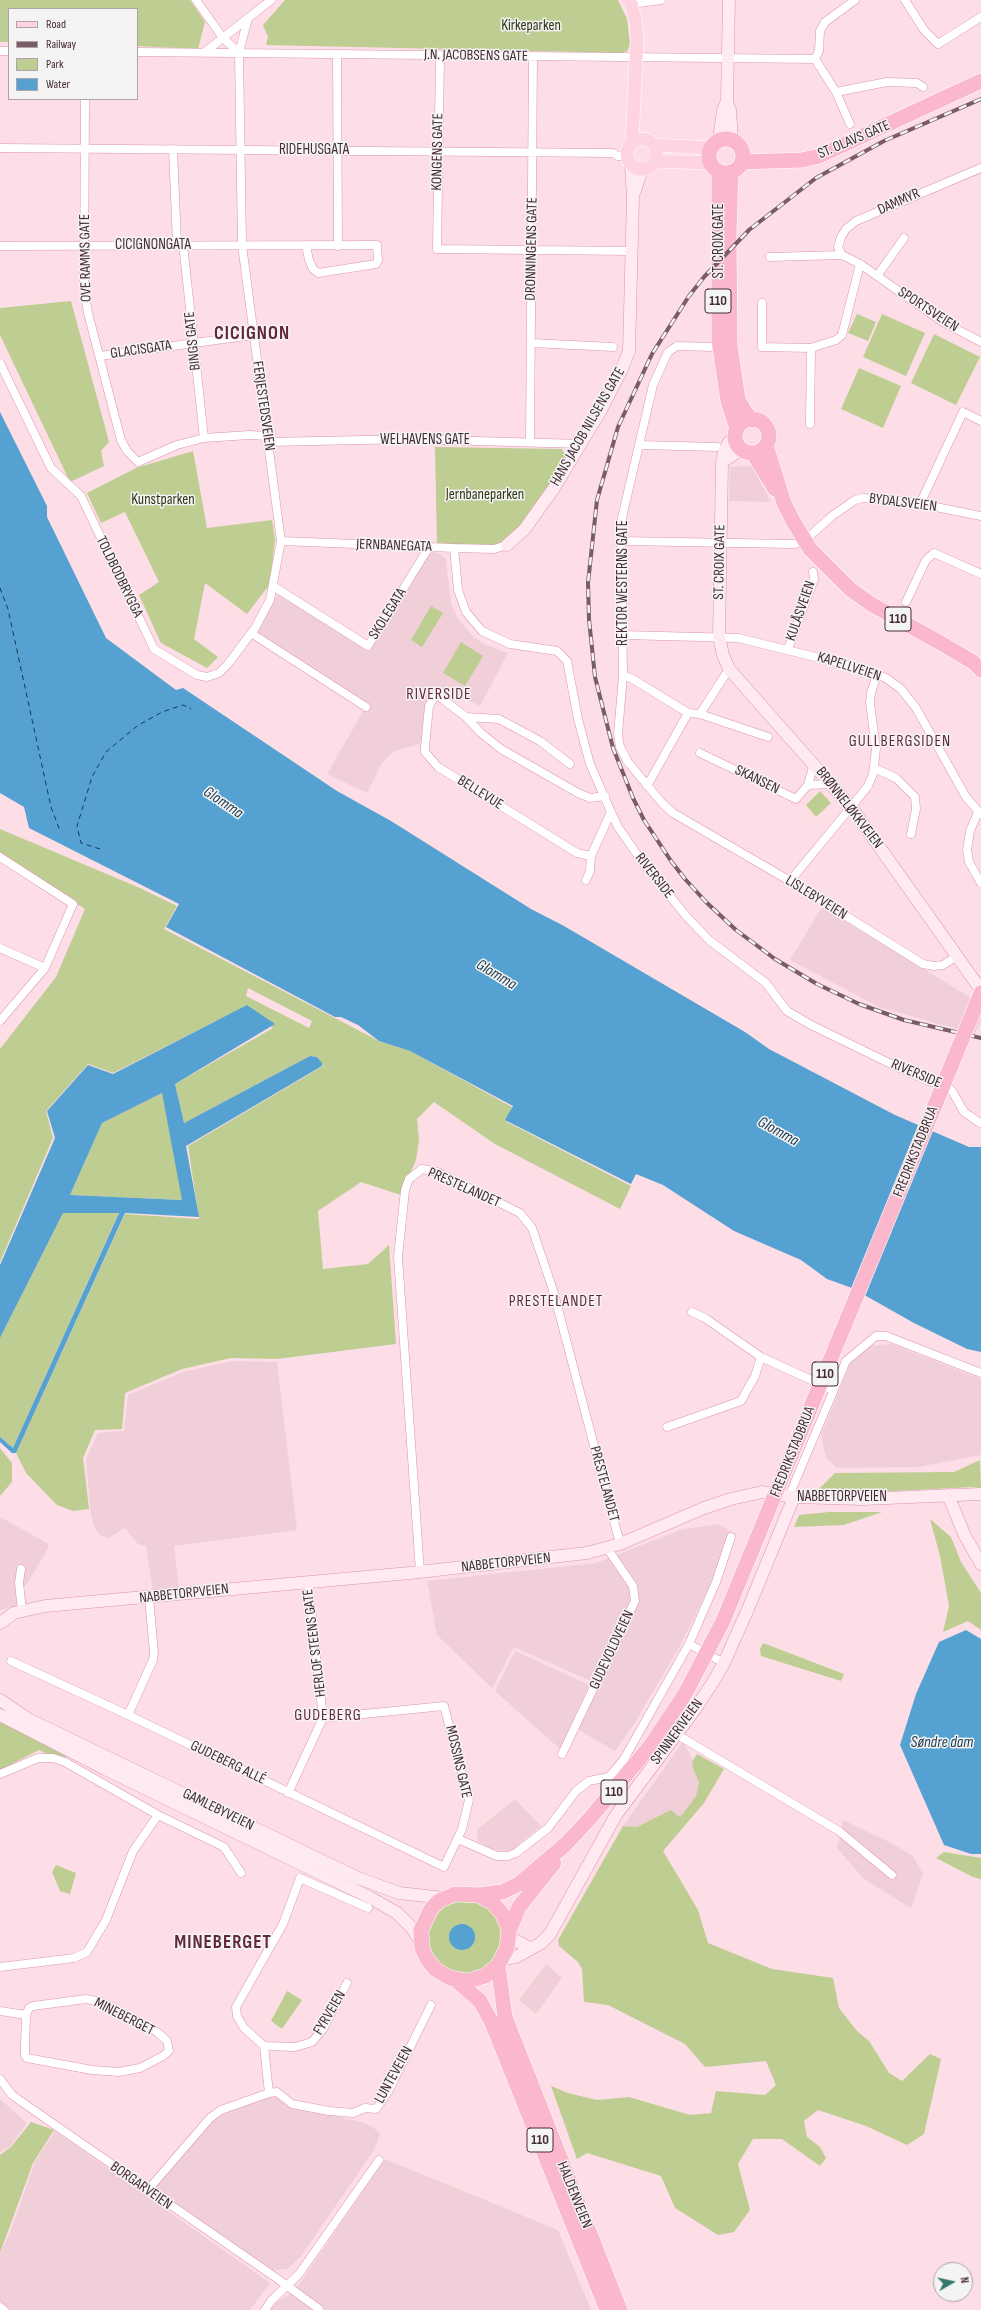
<!DOCTYPE html>
<meta charset="utf-8">
<style>
body{margin:0}
#map{position:relative;width:981px;height:2310px;overflow:hidden;background:#fddee6;font-family:"Sofia Sans Condensed",sans-serif}
canvas{display:block}
.legend{position:absolute;left:8px;top:8px;width:130px;height:92px;box-sizing:border-box;background:#f4f4f4;border:1px solid #afa3a7;margin:0;padding:5px 7px;list-style:none;font-size:12px;color:#472a33}
.legend li{display:flex;align-items:center;gap:8px;height:20px}
.legend b{width:20px;border:1px solid #afa3a7}
.north{position:absolute;left:933px;top:2262px;width:40px;height:40px;box-sizing:border-box;background:#f4f4f4;border:1px solid #afa3a7;border-radius:50%;rotate:81deg;font-size:11px;font-weight:700;line-height:16px;text-align:center;color:#472a33}
.north::after{content:'';display:block;margin:auto;width:14px;height:18px;background:#33776b;clip-path:polygon(50% 0,100% 100%,50% 72%,0 100%)}
</style>
<div id="map">
<canvas width="981" height="2310"></canvas>
<ul class="legend">
<li><b style="height:5px;background:#fdd4e0"></b>Road</li>
<li><b style="height:5px;background:#7a5c65"></b>Railway</li>
<li><b style="height:11px;background:#becd91"></b>Park</li>
<li><b style="height:11px;background:#55a1d2"></b>Water</li>
</ul>
<div class="north">N</div>
</div>
<script>
const ctx = document.querySelector('canvas').getContext('2d');
ctx.lineJoin = 'round';
function paint(path, color) { ctx.fillStyle = color; ctx.fill(path, 'evenodd'); }
const toPath = rows => new Path2D(rows.map(r => 'M' + r).join(''));
function stroke(path, color, width, dash) { ctx.strokeStyle = color; ctx.lineWidth = width; ctx.lineCap = dash ? 'butt' : 'round'; ctx.setLineDash(dash || []); ctx.stroke(path); }
function write(font, color, halo, rows, align = 'center') {
  ctx.font = font + ' "Sofia Sans Condensed",sans-serif'; ctx.lineWidth = 3; ctx.setLineDash([]); ctx.textBaseline = 'middle'; ctx.strokeStyle = halo; ctx.fillStyle = color; for (const [text, x, y, turn = 0] of rows) {
    ctx.save(); ctx.translate(x, y); ctx.rotate((+turn || 0) * Math.PI / 180); ctx.textAlign = isNaN(turn) ? turn : align; if (halo) ctx.strokeText(text, 0, 0); ctx.fillText(text, 0, 0); ctx.restore();
  }
}
const built = toPath([
 [752,466,771,502,729,501,730,467],
 [430,551,441,554,446,560,451,603,458,619,474,637,484,644,508,653,480,706,439,686,431,698,424,719,420,744,394,751,382,763,367,793,327,774,364,710,254,638,279,592,367,649],
 [822,907,981,1004,981,1020,975,1034,879,1007,790,960],
 [891,1344,981,1379,981,1455,918,1467,837,1468,826,1458,821,1435,852,1359,868,1346],
 [231,1361,277,1362,297,1530,174,1546,179,1589,153,1591,146,1546,138,1544,125,1528,108,1538,100,1535,95,1529,91,1516,86,1459,98,1433,124,1431,128,1395,183,1372],
 [0,1517,47,1543,49,1547,24,1588,27,1603,0,1610],
 [717,1524,736,1534,680,1646,634,1724,615,1751,577,1729,600,1685,514,1647,492,1688,437,1635,427,1581,596,1563,680,1530],
 [515,1651,589,1685,560,1749,495,1691],
 [684,1740,684,1744,693,1760,693,1766,699,1782,696,1796,682,1815,649,1822,637,1827,623,1826],
 [515,1799,541,1826,511,1851,490,1849,478,1841,477,1830],
 [843,1820,889,1842,912,1855,923,1874,911,1908,864,1879,837,1848],
 [546,1964,562,1978,536,2014,519,2000],
 [268,2097,276,2097,287,2106,362,2122,373,2127,380,2134,374,2150,302,2255,288,2269,271,2270,154,2189,216,2117,230,2110],
 [0,2099,27,2123,10,2147,0,2152],
 [55,2131,270,2283,250,2310,11,2310,0,2302,0,2254,11,2230,35,2162],
 [385,2159,558,2230,591,2310,270,2310,277,2302,289,2295,300,2283]
]);
const green = toPath([
 [0,0,190,0,205,22,198,49,137,46,137,9,9,9,9,42,0,42],
 [285,0,618,0,627,19,630,44,628,50,623,53,266,45,268,37,263,25],
 [71,301,109,442,101,451,104,466,70,482,0,335,0,308],
 [857,314,876,322,868,341,848,333],
 [882,314,925,333,906,376,863,357],
 [934,334,980,357,956,405,911,383],
 [859,368,901,386,883,428,841,409],
 [435,447,562,449,566,456,524,526,498,547,437,546],
 [193,451,207,528,272,520,275,539,270,584,247,614,205,583,194,639,218,657,207,668,161,643,139,595,159,582,125,512,101,523,87,493,136,468],
 [431,606,443,613,422,647,411,640],
 [461,642,483,656,465,686,443,673],
 [820,791,831,803,816,817,806,805],
 [0,829,140,888,177,906,164,929,379,1041,410,1051,512,1107,507,1122,631,1186,620,1209,495,1144,434,1102,417,1119,419,1140,416,1160,401,1195,361,1182,318,1211,323,1269,368,1264,389,1245,396,1344,277,1359,231,1358,182,1369,125,1393,122,1429,95,1430,83,1458,89,1509,73,1511,57,1505,26,1473,16,1453,125,1214,199,1219,188,1146,323,1066,317,1057,310,1056,184,1123,175,1084,273,1028,244,1007,113,1073,88,1064,46,1111,53,1138,0,1262,0,1049,56,977,85,909,0,854],
 [248,988,312,1021,309,1028,246,996],
 [162,1093,183,1200,70,1195,102,1123],
 [119,1212,13,1448,0,1437,0,1338,63,1213],
 [0,1448,12,1463,12,1482,0,1496],
 [980,1460,981,1488,973,1487,874,1492,817,1491,835,1473,954,1472],
 [829,1512,882,1512,844,1525,794,1527,799,1515],
 [930,1519,951,1537,961,1562,981,1593,981,1630,968,1621,943,1632,949,1606,940,1556],
 [763,1643,844,1674,841,1681,761,1656,760,1649],
 [0,1721,67,1755,64,1760,55,1758,39,1750,0,1770],
 [697,1754,724,1769,704,1803,663,1851,698,1910,708,1943,772,1969,833,1978,839,2008,857,2031,869,2041,889,2073,902,2081,930,2054,941,2059,924,2134,907,2145,866,2126,818,2110,804,2121,807,2137,820,2147,826,2158,820,2166,782,2139,753,2139,738,2164,750,2210,734,2232,718,2235,675,2208,661,2176,587,2153,577,2159,551,2086,568,2093,597,2100,629,2097,690,2115,711,2113,716,2091,765,2095,776,2085,766,2061,705,2067,685,2044,608,2005,584,2002,582,1969,578,1962,559,1946,558,1940,623,1826,637,1827,671,1810,678,1816,682,1815,696,1796,699,1782,692,1766,693,1760],
 [944,1852,981,1858,981,1879,973,1877,936,1858],
 [56,1865,76,1873,70,1894,60,1891,52,1872],
 [452,1899,477,1901,487,1907,496,1916,500,1928,501,1940,498,1952,491,1963,480,1971,468,1975,443,1970,426,1950,426,1924,432,1913],
 [454,1927,474,1938,471,1946,463,1950,455,1948,449,1938],
 [287,1991,302,2000,282,2029,271,2021],
 [31,2122,54,2130,33,2163,0,2253,0,2155,11,2147]
]);
const water = toPath([
 [0,412,47,506,47,517,106,638,176,690,183,688,337,791,391,821,531,909,564,926,745,1032,769,1049,895,1115,969,1147,981,1147,981,1352,967,1349,914,1323,852,1288,827,1279,801,1260,734,1231,663,1185,636,1174,631,1184,505,1120,513,1106,410,1051,379,1041,358,1025,341,1017,335,1017,166,927,179,904,29,828,24,807,0,793],
 [247,1005,275,1024,175,1084,184,1123,310,1056,317,1057,322,1063,322,1066,186,1146,199,1217,125,1213,16,1453,12,1453,0,1442,0,1437,13,1448,119,1213,63,1213,0,1338,0,1265,55,1138,47,1111,88,1065,113,1074],
 [162,1093,182,1200,70,1195,102,1123],
 [966,1630,981,1639,981,1854,971,1854,944,1845,900,1745,916,1694,939,1642],
 '449 1937a13 13 0 1 1 26 0a13 13 0 1 1-26 0Z'
]);
const ferry = toPath([
 [0,588,8,609,51,807,60,831],
 [100,849,81,843,77,826,92,777,106,752,137,726,162,712,183,705,191,709]
]);
const street = toPath([
 [196,0,223,38,239,53],
 [905,0,924,30,938,44,981,17],
 [631,4,661,0],
 [0,51,9,51],
 [137,52,815,59],
 [205,52,248,18],
 [337,54,338,246],
 [440,56,437,249,631,251],
 [815,59,819,51,820,31,825,22,855,0],
 [815,59,836,92,850,124],
 [836,92,887,82,917,83,923,87],
 [85,99,84,289,88,313,121,440,127,451,138,462,177,445,204,438,249,435,268,436],
 [0,148,613,153,618,156,627,156],
 [173,149,177,244],
 [183,244,204,438],
 [0,246,377,245,378,260,376,264,318,273,313,269,309,260,306,246],
 [842,255,838,247,841,237,846,229,856,221,981,168],
 [770,257,842,255,860,264,943,322,981,342],
 [877,276,904,238],
 [762,303,762,347,811,348,836,340,842,335,860,264],
 [531,343,613,347],
 [713,347,677,346,668,352,653,385,621,522,623,676,618,734,620,747,628,762,662,803,673,813,790,881,923,964,934,966,943,965,957,956],
 [100,356,253,335],
 [0,363,51,468,81,496,154,649,197,675,207,677,219,673,228,664,255,628,270,600,281,541,242,245,239,53,248,18,271,0],
 [810,424,811,348],
 [269,442,408,439,581,444],
 [530,442,533,57],
 [640,445,717,447],
 [920,504,963,412,981,421],
 [281,541,454,548,494,549,507,545],
 [621,541,794,544,803,542,832,516,855,500,863,498,906,501,981,516],
 [454,548,458,590,466,612,482,631,510,644,557,651,567,661,578,719,590,764,611,812,618,827,643,863,687,917,709,940,766,983,787,1011,811,1025,887,1062,928,1081,943,1084,952,1091,964,1112,980,1123],
 [273,586,368,646,429,547],
 [906,602,926,560,934,553,981,574],
 [251,633,366,707],
 [623,635,738,638,852,666,886,678,901,689,916,708,966,797,981,814],
 [788,649,814,579,813,572],
 [729,669,700,714,768,737],
 [623,676,631,678,688,713,700,714],
 [466,717,481,733,501,749,578,793,590,798,605,796],
 [700,753,796,799,808,785,814,763],
 [570,764,540,741,499,719,466,717,436,694,429,706,425,747,425,752,438,767,577,853,591,856],
 [874,768,896,778,915,797,916,809,911,834],
 [808,785,832,784],
 [647,786,688,713],
 [978,812,970,831,967,850,969,862,981,883],
 [0,857,73,904,45,968,0,1021],
 [586,880,590,871,591,856,611,812],
 [790,881,851,807,868,786,873,774,876,749,870,703,871,693,877,675],
 [0,948,45,968],
 [692,1312,705,1318,761,1357,833,1390],
 [667,1427,741,1401,755,1376,761,1357],
 [789,1496,846,1361,876,1336,886,1336,981,1373],
 [21,1569,19,1583,22,1610],
 [420,1572,398,1257,405,1190,409,1179,422,1169,437,1172,520,1213,532,1228,553,1290,620,1544],
 [689,1644,724,1663],
 [11,1661,128,1715,444,1867,462,1829,469,1800,444,1706,323,1718],
 [128,1715,153,1660,154,1653,149,1597],
 [676,1734,839,1831,892,1875],
 [562,1754,635,1601,633,1586,607,1548],
 [0,1774,38,1758,53,1758,65,1762,158,1815,224,1847,241,1873],
 [288,1793,323,1718,308,1581],
 [458,1839,497,1856,508,1856,516,1853,548,1828,576,1791,589,1781,609,1777,624,1759,689,1644,716,1582,731,1537],
 [0,1967,74,1958,87,1952,106,1920,133,1851,158,1815],
 [86,1999,102,2002,157,2032,167,2041,169,2051,163,2056,140,2068,119,2072,92,2070,27,2058,25,2055,25,2046,26,2015,29,2008,33,2006,86,1999],
 [0,2011,26,2015],
 [264,2046,295,2047,312,2042,323,2029,347,1983],
 [0,2079,12,2095,42,2116,275,2277,319,2309],
 [269,2093,264,2046,244,2028,237,2016,236,2007,283,1924,300,1878,368,1908],
 [147,2191,210,2118,221,2110,269,2093,277,2092,292,2104,329,2111,353,2113,365,2108,376,2109,388,2092,431,2005],
 [0,2307,4,2310],
 [265,2310,271,2301,299,2274,379,2160]
]);
const secondary = toPath([
 [729,0,727,102,730,110,732,140],
 [719,140,723,110,726,103],
 [635,191,642,169],
 [735,437,729,442,724,452,722,465,719,637,723,655,729,669,851,807,981,990],
 [722,462,737,452,744,451],
 [507,545,524,530,554,488,600,412,622,369,629,351,633,197,631,165],
 [948,1495,965,1536,981,1564],
 [0,1623,14,1613,45,1606,410,1573,587,1553,620,1544,704,1508,731,1499,762,1492,794,1497,863,1499,981,1494],
 [0,1700,28,1719,358,1878,399,1893,444,1898],
 [0,1715,105,1769,369,1897,397,1913,411,1927,421,1942],
 [509,1937,530,1948],
 [503,1959,516,1957,541,1943,550,1934,616,1815,696,1708,713,1682,724,1663,748,1609,794,1497]
]);
const primary = toPath([
 [628,0,631,4,636,23,637,39,632,142],
 '627 154a15 15 0 1 1 30 0a15 15 0 1 1-30 0Z',
 [654,145,711,148],
 [655,161,710,163]
]);
const highway = toPath([
 '709 156a17 17 0 1 1 34 0a17 17 0 1 1-34 0Z',
 [742,162,802,160,819,156,981,81],
 [719,171,719,341,728,401,737,429],
 [731,172,729,235,730,345,738,399,745,412,752,420],
 '735 436a17 17 0 1 1 34 0a17 17 0 1 1-34 0Z',
 [766,445,784,503,793,521],
 [753,453,775,489],
 [810,549,850,589,871,604,944,645,973,662,981,670],
 [478,1895,493,1903,503,1915,509,1931,507,1948,498,1965,485,1976,468,1981,450,1978,435,1969,427,1959,422,1948,421,1930,431,1909,439,1901,455,1894,478,1895,502,1892,519,1884,566,1844,592,1816,651,1745],
 [509,1931,519,1907,554,1863],
 [498,1965,505,2017,620,2310],
 [456,1980,480,2001,492,2023,607,2310]
]);
const rail = toPath([
 [981,99,884,141,816,178,749,230,704,277,689,296,652,354,618,427,597,500,588,583,589,619,595,677,613,748,633,798,644,820,671,861,685,879,706,902,736,930,775,959,817,984,859,1004,904,1020,981,1038]
]);
const highwayBridge = toPath([
 [793,521,810,549],
 [651,1745,685,1694,723,1621,981,993]
]);
const shields = [
 [718,301,26],
 [898,619,26],
 [825,1374,26],
 [614,1792,26],
 [540,2140,26]
];
const shieldNames = [
 ["110",718,301],
 ["110",898,619],
 ["110",825,1374],
 ["110",614,1792],
 ["110",540,2140]
];
const parkNames = [
 ["Kirkeparken",531,26],
 ["Jernbaneparken",485,495],
 ["Kunstparken",163,500]
];
const streetNames = [
 ["J.N. JACOBSENS GATE",476,56,1],
 ["ST. OLAVS GATE",854,140,-23],
 ["RIDEHUSGATA",314,150],
 ["KONGENS GATE",438,152,-89],
 ["DAMMYR",899,202,-24],
 ["ST. CROIX GATE",719,241,-90],
 ["CICIGNONGATA",153,245],
 ["DRONNINGENS GATE",532,249,-89],
 ["OVE RAMMS GATE",86,258,-91],
 ["SPORTSVEIEN",928,310,33],
 ["BINGS GATE",193,341,-96],
 ["GLACISGATA",141,350,-8],
 ["FERJESTEDSVEIEN",263,406,82],
 ["HANS JACOB NILSENS GATE",588,427,-60],
 ["WELHAVENS GATE",425,440],
 ["BYDALSVEIEN",903,503,7],
 ["JERNBANEGATA",394,546,2],
 ["ST. CROIX GATE",720,562,-89],
 ["TOLDBODBRYGGA",119,577,64],
 ["REKTOR WESTERNS GATE",623,583,-90],
 ["KULÅSVEIEN",801,611,-71],
 ["SKOLEGATA",388,614,-58],
 ["KAPELLVEIEN",849,667,18],
 ["SKANSEN",757,780,26],
 ["BELLEVUE",480,793,32],
 ["BRØNNELØKKVEIEN",849,808,52],
 ["RIVERSIDE",654,876,52],
 ["LISLEBYVEIEN",816,898,32],
 ["RIVERSIDE",916,1074,23],
 ["FREDRIKSTADBRUA",916,1152,-68],
 ["PRESTELANDET",464,1188,24],
 ["FREDRIKSTADBRUA",793,1452,-68],
 ["PRESTELANDET",604,1484,75],
 ["NABBETORPVEIEN",842,1497],
 ["NABBETORPVEIEN",506,1563,-6],
 ["NABBETORPVEIEN",184,1594,-6],
 ["HERLOF STEENS GATE",315,1643,-97],
 ["GUDEVOLDVEIEN",612,1650,-65],
 ["SPINNERIVEIEN",677,1732,-54],
 ["MOSSINS GATE",458,1762,77],
 ["GUDEBERG ALLÉ",228,1763,26],
 ["GAMLEBYVEIEN",218,1810,26],
 ["FYRVEIEN",330,2013,-59],
 ["MINEBERGET",124,2017,27],
 ["LUNTEVEIEN",394,2075,-61],
 ["BORGARVEIEN",141,2186,35],
 ["HALDENVEIEN",574,2195,68]
];
const neighbourhoodNames = [
 ["RIVERSIDE",439,695],
 ["GULLBERGSIDEN",900,742],
 ["PRESTELANDET",556,1302],
 ["GUDEBERG",328,1716]
];
const waterNames = [
 ["Glomma",223,803,34],
 ["Glomma",496,975,31],
 ["Glomma",778,1132,29],
 ["Søndre dam",942,1743]
];
const districtNames = [
 ["CICIGNON",252,334],
 ["MINEBERGET",223,1943]
];
paint(built, '#f1cfd8');
paint(green, '#becd91');
paint(water, '#55a1d2');
stroke(ferry, '#193a4f', 1, [5, 4]);
stroke(street, '#dd94ab', 9);
stroke(secondary, '#dd94ab', 13);
stroke(primary, '#fff', 14);
stroke(highway, '#fff', 16);
stroke(street, '#fff', 8);
stroke(secondary, '#feeaf0', 12);
stroke(primary, '#fdd4e0', 13);
stroke(highway, '#fbb8cc', 15);
stroke(rail, '#7a5c65', 4);
stroke(rail, '#f4f4f4', 2.5, [8]);
stroke(highwayBridge, '#fff', 16, []);
stroke(highwayBridge, '#fbb8cc', 15);
for (const [x, y, w] of shields) { const box = new Path2D(); box.roundRect(x - w / 2, y - 12, w, 24, 3); ctx.fillStyle = '#f4f4f4'; ctx.fill(box); stroke(box, '#472a33', 1); }
write('bold 14px', '#472a33', null, shieldNames);
write('15px', '#2f3614', '#f4f4f4', parkNames);
write('15px', '#472a33', '#f4f4f4', streetNames);
ctx.letterSpacing = '1px';
write('16px', '#62263c', '#f4f4f4', neighbourhoodNames);
ctx.letterSpacing = '0px';
write('italic 16px', '#193a4f', '#f4f4f4', waterNames);
ctx.letterSpacing = '1px';
write('bold 19px', '#62263c', '#f4f4f4', districtNames);
ctx.letterSpacing = '0px';
</script>
